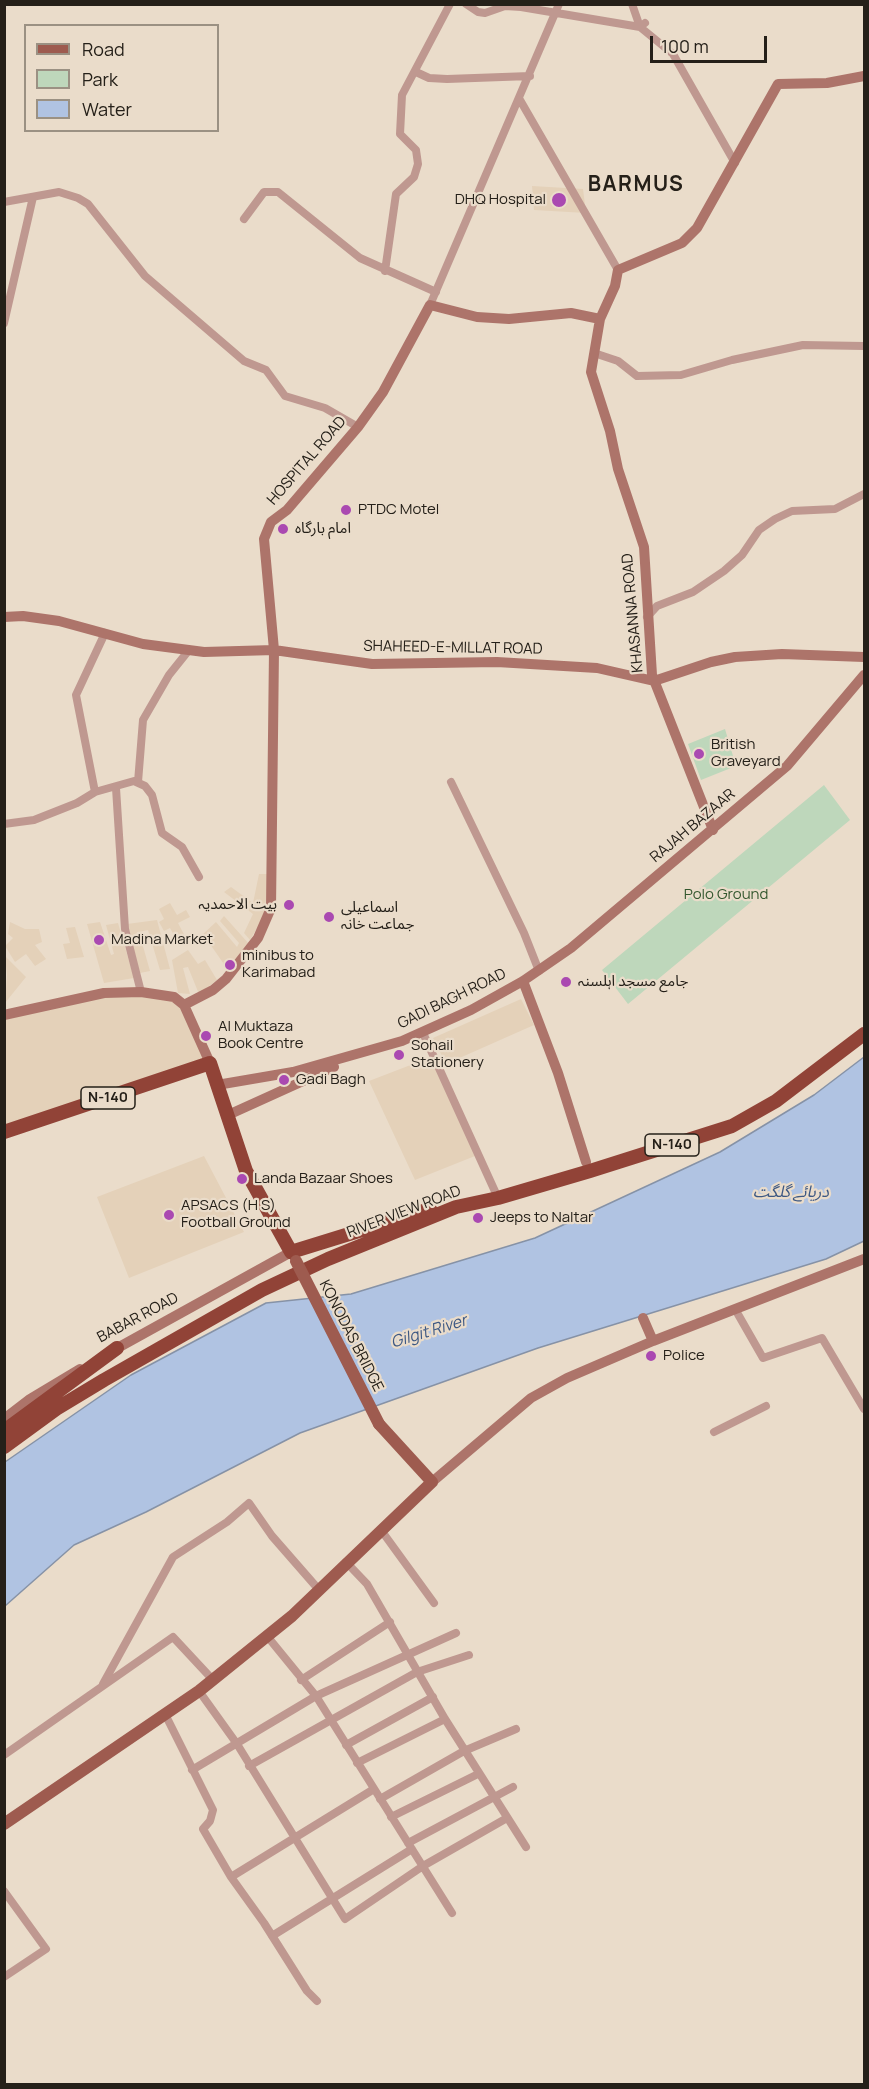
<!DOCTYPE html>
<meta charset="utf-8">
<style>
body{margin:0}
#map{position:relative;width:869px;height:2089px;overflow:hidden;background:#eadcca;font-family:Manrope,sans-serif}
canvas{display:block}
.frame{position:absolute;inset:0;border:6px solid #252019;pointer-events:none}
.legend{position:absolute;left:24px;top:24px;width:195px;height:108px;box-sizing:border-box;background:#eadcca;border:2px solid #9b9183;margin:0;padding:8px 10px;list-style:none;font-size:18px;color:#252019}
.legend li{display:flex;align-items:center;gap:12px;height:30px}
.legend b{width:30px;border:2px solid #9b9183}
.scale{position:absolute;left:650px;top:36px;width:117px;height:27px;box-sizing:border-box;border:3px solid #252019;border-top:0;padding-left:8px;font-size:18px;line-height:21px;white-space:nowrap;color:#252019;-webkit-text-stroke:4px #eadcca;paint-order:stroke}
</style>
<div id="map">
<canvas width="869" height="2089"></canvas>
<div class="frame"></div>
<ul class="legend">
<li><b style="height:8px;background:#9e5b4f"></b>Road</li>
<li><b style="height:16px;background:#bed7bb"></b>Park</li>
<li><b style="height:16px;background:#b0c3e2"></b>Water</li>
</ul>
<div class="scale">100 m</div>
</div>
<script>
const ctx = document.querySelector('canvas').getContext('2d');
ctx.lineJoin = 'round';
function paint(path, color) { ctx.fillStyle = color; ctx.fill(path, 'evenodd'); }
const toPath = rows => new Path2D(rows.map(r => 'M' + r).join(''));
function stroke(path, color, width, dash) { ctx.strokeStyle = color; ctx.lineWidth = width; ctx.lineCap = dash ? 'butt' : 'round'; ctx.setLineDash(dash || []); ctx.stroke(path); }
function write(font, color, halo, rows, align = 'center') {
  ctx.font = font + ' Manrope,"Noto Sans Arabic",sans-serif'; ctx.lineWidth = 4.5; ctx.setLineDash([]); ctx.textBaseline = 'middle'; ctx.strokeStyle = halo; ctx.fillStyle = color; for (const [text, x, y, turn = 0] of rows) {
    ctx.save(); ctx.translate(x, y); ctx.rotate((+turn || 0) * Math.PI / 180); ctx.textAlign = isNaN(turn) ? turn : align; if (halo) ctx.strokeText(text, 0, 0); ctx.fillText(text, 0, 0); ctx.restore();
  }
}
const built = toPath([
 [532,186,583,189,586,213,534,210],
 [259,874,269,874,264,916,250,940,244,933,253,914,224,892,231,887,253,903],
 [170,903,177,915,186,910,190,917,178,923,188,942,180,946,170,928,164,931,159,922,164,919,159,909],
 [224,916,250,945,228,970,203,934,216,922,237,947,239,943,220,921],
 [157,920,170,969,160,970,148,930,139,932,150,971,140,973,127,924],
 [10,922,25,929,39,929,42,942,35,945,46,959,35,966,26,954,15,962,5,946,13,938,8,934],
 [100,922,111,955,114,954,106,925,118,923,134,978,104,983,87,924],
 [75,927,84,957,67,959,63,944,70,943,66,928],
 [188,950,198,964,205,960,217,980,199,994,188,967,183,968,190,994,178,993,172,960],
 [5,956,26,977,5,1003,7,975],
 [115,992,174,997,211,1062,5,1132,4,1015],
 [521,999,534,1025,446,1064,433,1038],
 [434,1056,480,1154,415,1180,369,1081],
 [204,1156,244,1232,129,1278,97,1197]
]);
const green = toPath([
 [725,729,736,766,701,780,688,744],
 [824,785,850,820,628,1004,602,970]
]);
const water = toPath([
 [864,1057,864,1241,826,1259,538,1348,300,1433,146,1512,74,1545,5,1606,5,1462,131,1375,266,1303,351,1294,535,1238,720,1152,814,1095,864,1057]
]);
const street = toPath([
 [466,4,478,12,485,13,505,6,521,7,640,27,673,54,735,163],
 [632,4,640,27,645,23],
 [416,72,429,78,447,79,530,76],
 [520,100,618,270],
 [4,202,59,192,78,198,88,204,145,276,244,361,266,370,285,396,325,408,358,427],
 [244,219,264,192,278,192,360,258,436,292],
 [385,271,396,194,414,177,418,164,416,150,400,134,402,95,450,4],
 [430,305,559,4],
 [4,323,33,197],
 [594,353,618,361,637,376,681,375,732,360,803,345,864,346],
 [647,617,657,606,693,592,724,571,742,555,759,530,775,519,792,511,835,509,864,494],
 [138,782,143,720,169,675,189,650],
 [451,782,524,933,539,971],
 [116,788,125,929,141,992],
 [95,792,76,695,105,633],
 [4,824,34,820,77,803,95,792,134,781,145,786,152,795,162,833,182,847,199,877],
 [423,1033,498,1198],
 [735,1309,763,1358,822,1338,864,1409],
 [714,1432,766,1406],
 [381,1530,434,1603],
 [346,1562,367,1584,445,1719,526,1847],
 [267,1636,316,1696,452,1913],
 [301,1680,390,1622],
 [103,1684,173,1557,227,1522,249,1503,272,1536,320,1591],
 [199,1691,237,1744,345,1919,423,1866,507,1818],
 [165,1714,213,1810,210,1821,203,1829,231,1877,264,1923,307,1991,317,2001],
 [346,1745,433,1697],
 [4,1755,173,1637,213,1680],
 [357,1763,445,1719],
 [249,1766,417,1672,469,1655],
 [192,1770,316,1696,456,1633],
 [380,1799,464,1751,516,1729],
 [391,1817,478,1774],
 [408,1843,513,1787],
 [231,1877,374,1789],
 [4,1891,46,1949,4,1977],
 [272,1936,412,1849]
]);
const secondary = toPath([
 [600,319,591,372,610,431,618,469,644,547,652,675,713,830],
 [4,617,23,616,59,621,143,644,204,652,274,650,372,664,497,662,597,668,654,681,711,662,735,657,782,654,864,657],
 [523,981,558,1073,586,1162],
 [184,1005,213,990,226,979,258,938,271,908,274,650,264,539,271,522,287,510,358,427,383,392,430,305,477,317,509,319,571,313,600,319,615,286,618,270,682,243,697,228,778,84,827,83,864,76],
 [4,1015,104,993,141,992,174,997,184,1005,210,1063],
 [217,1085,293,1072,402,1041,471,1010,523,981,571,948,787,766,864,675],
 [228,1115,334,1067],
 [643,1318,653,1341],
 [112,1351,291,1252,295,1258],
 [4,1419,30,1399,80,1369],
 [432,1482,531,1398,567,1378,653,1341,864,1259]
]);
const primary = toPath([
 [4,1824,199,1691,292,1616,432,1482,379,1424]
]);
const highway = toPath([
 [4,1132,210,1063,246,1171,291,1252,430,1209],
 [4,1431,117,1348],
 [4,1447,56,1409,104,1380,262,1290,328,1259,456,1207,498,1198,590,1171,732,1126,776,1101,864,1034]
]);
const primaryBridge = toPath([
 [296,1261,379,1424]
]);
const markers = [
 [559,200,8,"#aa49b1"],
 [346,510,6,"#aa49b1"],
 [283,529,6,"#aa49b1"],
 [699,754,6,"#aa49b1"],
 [289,905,6,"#aa49b1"],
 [329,917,6,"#aa49b1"],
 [99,940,6,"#aa49b1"],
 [230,965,6,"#aa49b1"],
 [566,982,6,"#aa49b1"],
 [206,1036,6,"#aa49b1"],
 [399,1055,6,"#aa49b1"],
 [284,1080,6,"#aa49b1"],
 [242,1179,6,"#aa49b1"],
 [169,1215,6,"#aa49b1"],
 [478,1218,6,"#aa49b1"],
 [651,1356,6,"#aa49b1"]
];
const shields = [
 [108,1098,54],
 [672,1145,54]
];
const shieldNames = [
 ["N-140",108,1098],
 ["N-140",672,1145]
];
const poiNames = [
 ["DHQ Hospital",546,200,"right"],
 ["PTDC Motel",358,510],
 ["امام بارگاہ",295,529],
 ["British",711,745],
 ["Graveyard",711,762],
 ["بیت الاحمدیہ",277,905,"right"],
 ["اسماعیلی",341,908],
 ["جماعت خانہ",341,925],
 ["Madina Market",111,940],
 ["minibus to",242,956],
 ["Karimabad",242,973],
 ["جامع مسجد اہلسنہ",578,982],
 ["Al Muktaza",218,1027],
 ["Book Centre",218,1044],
 ["Sohail",411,1046],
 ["Stationery",411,1063],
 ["Gadi Bagh",296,1080],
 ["Landa Bazaar Shoes",254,1179],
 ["APSACS (H S)",181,1206],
 ["Football Ground",181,1223],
 ["Jeeps to Naltar",490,1218],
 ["Police",663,1356]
];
const streetNames = [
 ["HOSPITAL ROAD",307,461,-49],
 ["KHASANNA ROAD",633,613,-95],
 ["SHAHEED-E-MILLAT ROAD",453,648,1],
 ["RAJAH BAZAAR",693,826,-40],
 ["GADI BAGH ROAD",452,999,-26],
 ["RIVER VIEW ROAD",404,1212,-21],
 ["BABAR ROAD",138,1318,-28],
 ["KONODAS BRIDGE",351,1336,63]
];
const parkNames = [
 ["Polo Ground",726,895]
];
const waterNames = [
 ["دریائے گلگت",791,1193],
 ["Gilgit River",429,1332,-17]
];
const districtNames = [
 ["BARMUS",636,185]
];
paint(built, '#e4d1b9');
paint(green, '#bed7bb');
paint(water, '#b0c3e2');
stroke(water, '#8692a6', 1.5);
stroke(street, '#bf9890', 8);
stroke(secondary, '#ad746a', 10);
stroke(primary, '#9e5b4f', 12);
stroke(highway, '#914337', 14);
stroke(primaryBridge, '#9e5b4f', 12);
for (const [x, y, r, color] of markers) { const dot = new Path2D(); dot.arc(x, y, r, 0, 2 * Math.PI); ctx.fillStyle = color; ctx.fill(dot); stroke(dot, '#eadcca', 2); }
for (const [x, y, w] of shields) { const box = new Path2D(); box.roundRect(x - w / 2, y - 11, w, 22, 4.5); ctx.fillStyle = '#eadcca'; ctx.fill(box); stroke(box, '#252019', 1.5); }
write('bold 14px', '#252019', null, shieldNames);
write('15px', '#252019', '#eadcca', poiNames, 'left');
write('15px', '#252019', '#eadcca', streetNames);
write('15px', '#33572e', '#eadcca', parkNames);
write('italic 16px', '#3d5883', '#eadcca', waterNames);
ctx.letterSpacing = '1.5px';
write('bold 21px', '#252019', '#eadcca', districtNames);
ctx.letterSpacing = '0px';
</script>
